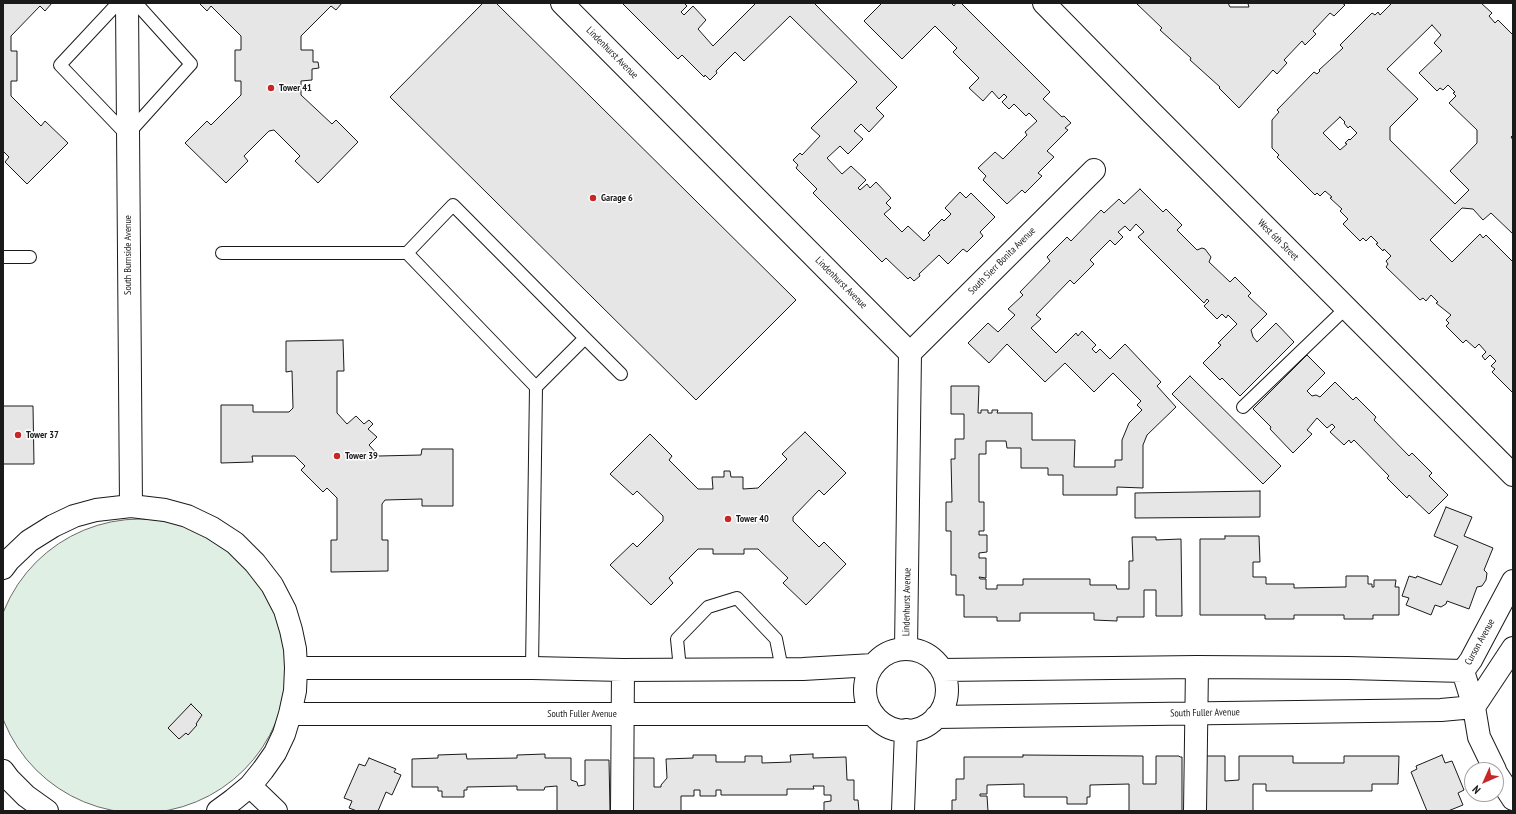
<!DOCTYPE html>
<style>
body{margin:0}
#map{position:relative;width:1516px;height:814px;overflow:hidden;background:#fff;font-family:"PT Sans Narrow",sans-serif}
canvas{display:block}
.frame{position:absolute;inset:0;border:4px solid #1a1a1a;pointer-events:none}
.north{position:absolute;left:1464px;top:762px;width:40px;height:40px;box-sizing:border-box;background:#fff;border:1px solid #a3a3a3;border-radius:50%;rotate:225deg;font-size:11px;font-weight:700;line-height:16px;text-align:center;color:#1a1a1a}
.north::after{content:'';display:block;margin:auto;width:14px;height:18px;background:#c62828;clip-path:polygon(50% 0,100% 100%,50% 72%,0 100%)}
</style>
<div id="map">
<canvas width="1516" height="814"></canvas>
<div class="frame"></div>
<div class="north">N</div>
</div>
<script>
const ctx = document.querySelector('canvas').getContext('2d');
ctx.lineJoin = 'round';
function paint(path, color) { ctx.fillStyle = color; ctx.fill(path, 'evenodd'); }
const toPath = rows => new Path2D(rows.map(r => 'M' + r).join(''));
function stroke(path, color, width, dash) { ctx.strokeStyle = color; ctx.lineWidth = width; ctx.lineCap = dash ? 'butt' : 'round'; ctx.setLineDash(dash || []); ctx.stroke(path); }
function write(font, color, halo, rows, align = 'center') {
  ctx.font = font + ' "PT Sans Narrow",sans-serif'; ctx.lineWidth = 3; ctx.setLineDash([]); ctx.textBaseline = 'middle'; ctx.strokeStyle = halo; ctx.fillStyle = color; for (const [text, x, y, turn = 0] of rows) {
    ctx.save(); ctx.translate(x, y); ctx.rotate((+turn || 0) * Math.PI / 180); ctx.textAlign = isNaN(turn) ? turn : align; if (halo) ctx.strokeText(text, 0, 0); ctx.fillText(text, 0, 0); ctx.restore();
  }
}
const green = toPath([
 '-7 666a147 147 0 1 1 294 0a147 147 0 1 1-294 0Z'
]);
const building = toPath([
 [3,3,52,3,45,11,40,6,11,36,11,51,17,51,17,81,11,81,11,96,41,126,45,121,68,143,27,184,5,162,9,157,3,151,3,3],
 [199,3,342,3,336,10,331,6,301,36,301,50,313,50,313,62,318,62,319,68,312,69,312,80,301,81,301,95,332,124,336,120,358,142,318,183,295,161,300,156,274,130,269,131,244,156,248,161,226,183,185,143,207,121,211,125,241,95,241,81,235,81,235,50,241,50,241,36,211,6,207,11,199,3],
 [483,3,496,3,796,300,696,400,390,97,483,3],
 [622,3,684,3,687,6,681,12,684,15,693,6,706,20,698,29,713,46,756,3,814,3,897,87,876,108,884,116,869,132,861,124,854,131,863,139,848,154,840,146,827,158,842,174,851,166,866,180,858,188,860,190,867,184,870,188,876,182,891,198,886,203,891,208,884,214,902,232,908,226,924,241,930,235,928,233,942,219,944,221,951,214,945,208,960,192,966,198,971,193,995,217,980,232,983,236,967,252,963,249,948,264,939,255,919,274,920,276,914,281,910,277,908,279,886,258,882,262,813,193,817,189,796,168,798,165,793,160,800,153,802,155,820,136,811,128,857,82,790,16,744,61,735,52,716,71,717,73,710,80,705,75,704,77,682,55,678,59,622,3],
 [882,3,951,3,954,6,956,3,961,3,1050,92,1043,99,1062,117,1064,116,1071,123,1065,128,1068,130,1047,151,1054,157,1038,173,1042,176,1025,193,1022,190,1007,204,983,180,986,176,978,168,995,152,1003,159,1027,135,1025,132,1037,121,1029,113,1026,116,1014,104,1009,109,1002,102,1007,97,1004,94,999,99,992,91,983,101,969,88,979,78,953,52,957,48,935,26,902,59,864,21,882,3],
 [1136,3,1228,3,1230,7,1249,7,1248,4,1250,3,1342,3,1345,5,1334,16,1330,13,1313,31,1316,34,1305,45,1302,41,1284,60,1287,63,1277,74,1273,70,1239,108,1219,88,1220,87,1190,60,1191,58,1160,30,1162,28,1136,3],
 [1390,3,1481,3,1492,13,1489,16,1495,23,1498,20,1513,35,1513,135,1511,137,1513,140,1513,234,1491,213,1483,220,1473,209,1462,208,1430,240,1452,262,1480,234,1483,238,1486,235,1513,262,1513,393,1492,372,1495,369,1491,366,1496,361,1490,355,1485,360,1482,356,1486,352,1479,344,1475,348,1466,340,1463,343,1446,326,1449,323,1446,320,1451,315,1436,303,1438,302,1431,295,1426,301,1423,298,1420,300,1386,267,1388,264,1386,261,1391,256,1384,249,1383,251,1376,244,1378,243,1371,236,1366,241,1363,238,1360,241,1343,224,1348,219,1340,211,1342,209,1330,198,1332,197,1325,191,1320,196,1317,193,1315,195,1277,157,1279,155,1272,148,1272,120,1279,112,1277,110,1314,72,1317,74,1320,71,1319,70,1343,48,1340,45,1372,13,1375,15,1378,12,1380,15,1391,4,1390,3],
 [1432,25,1441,35,1434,43,1442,51,1419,73,1437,91,1440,88,1443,90,1448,85,1455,92,1453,93,1456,96,1449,103,1477,130,1477,143,1450,171,1469,190,1455,204,1390,140,1390,127,1418,99,1387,69,1432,25],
 [1340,117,1345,122,1344,123,1348,128,1350,126,1357,133,1350,140,1349,139,1345,143,1347,144,1340,150,1323,133,1340,117],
 [1140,189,1163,212,1166,209,1182,225,1177,230,1197,250,1202,248,1205,249,1211,257,1209,262,1230,282,1235,277,1251,293,1248,296,1267,314,1251,330,1253,337,1257,342,1276,323,1294,342,1240,396,1222,378,1220,380,1203,363,1221,345,1218,343,1237,324,1228,315,1226,318,1222,314,1217,319,1204,306,1209,301,1207,299,1204,303,1138,237,1144,232,1136,224,1130,231,1125,226,1118,232,1123,237,1115,245,1110,240,1090,260,1094,264,1074,284,1070,280,1036,315,1041,319,1031,328,1056,353,1076,333,1078,336,1082,331,1096,345,1092,349,1096,353,1100,349,1110,359,1125,344,1161,382,1157,386,1176,407,1147,435,1143,445,1143,488,1117,487,1117,495,1063,495,1063,475,1048,475,1048,468,1021,468,1021,448,1007,448,1006,441,986,441,986,454,979,454,979,502,984,502,984,531,979,531,979,535,987,535,987,552,979,553,979,558,986,558,986,578,979,577,980,579,986,579,986,589,997,589,997,585,1023,585,1023,579,1090,579,1090,585,1116,585,1117,589,1129,589,1129,561,1133,561,1132,537,1156,537,1156,540,1181,539,1182,616,1156,616,1156,590,1144,590,1144,617,1117,617,1117,621,1094,620,1094,613,1020,613,1020,621,997,621,997,617,964,617,964,595,956,595,956,575,951,575,951,531,946,531,946,502,952,502,951,459,955,459,955,439,964,439,964,414,951,414,951,386,979,386,978,413,981,413,981,410,988,410,988,413,992,413,992,410,998,410,997,413,1032,413,1032,440,1075,440,1074,467,1115,467,1115,460,1122,460,1122,440,1129,423,1142,410,1137,405,1141,401,1113,373,1094,392,1065,363,1045,382,1007,344,989,363,968,343,988,323,998,332,1015,315,1008,309,1023,295,1020,292,1050,261,1047,257,1067,237,1071,241,1101,210,1104,213,1119,199,1124,204,1140,189],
 [343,340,344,371,337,371,337,413,347,424,356,416,364,424,369,420,373,424,368,429,377,437,369,445,379,456,421,455,422,449,453,449,453,506,422,506,422,499,385,500,382,504,382,540,388,540,388,571,331,572,331,540,337,540,337,498,327,488,323,492,301,470,305,466,295,456,252,456,253,462,221,463,221,405,253,405,253,412,289,412,293,408,292,371,286,372,286,341,343,340],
 [1307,355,1325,373,1307,391,1312,396,1316,395,1320,397,1335,382,1353,400,1356,397,1376,417,1374,420,1409,456,1412,453,1432,473,1429,476,1448,495,1429,514,1409,495,1407,498,1387,478,1389,476,1354,440,1351,443,1349,440,1344,445,1330,432,1335,427,1332,424,1327,428,1317,418,1307,430,1312,434,1293,453,1270,429,1271,427,1253,409,1307,355],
 [1190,376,1281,466,1263,484,1172,394,1190,376],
 [3,406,33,406,34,464,3,464,3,406],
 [805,432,846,473,824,495,819,490,793,517,793,521,819,547,824,542,846,564,806,605,783,583,788,578,758,549,744,549,744,554,713,554,713,549,698,549,669,578,673,583,651,605,610,565,633,543,637,547,663,521,663,516,637,491,633,495,610,474,650,434,672,456,669,460,698,489,713,489,712,477,724,477,724,471,730,471,731,477,743,477,743,489,758,488,787,459,782,454,805,432],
 [1260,491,1260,517,1135,518,1135,493,1260,491],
 [1446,507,1472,517,1464,536,1493,548,1484,570,1487,573,1486,580,1482,586,1477,587,1469,609,1447,601,1446,604,1441,607,1435,605,1431,615,1406,605,1409,598,1402,596,1409,576,1416,578,1417,576,1441,585,1458,546,1434,536,1446,507],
 [1225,536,1259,536,1260,562,1253,562,1253,577,1266,577,1266,584,1294,584,1294,588,1346,587,1346,576,1368,576,1368,584,1372,584,1372,587,1374,587,1374,580,1396,580,1395,587,1399,587,1399,615,1373,615,1373,619,1344,619,1344,615,1294,615,1294,619,1265,619,1265,615,1200,615,1200,539,1225,539,1225,536],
 [191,704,202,715,196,724,197,725,188,735,186,733,179,739,168,728,191,704],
 [466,754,467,759,517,758,517,755,545,754,545,758,571,758,571,780,577,782,578,786,585,785,585,760,609,760,610,811,557,811,557,786,545,787,544,790,517,790,517,786,467,787,467,790,464,790,464,797,442,797,442,791,438,791,438,787,412,787,412,759,438,758,438,755,466,754],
 [813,754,813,758,846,757,847,780,854,780,854,800,858,800,859,811,824,811,824,802,831,801,831,795,824,795,824,786,813,786,814,789,787,789,787,795,721,795,721,790,716,790,716,796,700,796,700,790,694,790,694,796,681,796,681,811,629,811,629,758,654,758,654,787,661,787,661,785,667,778,666,759,693,758,693,755,716,755,716,762,745,762,745,756,762,756,762,763,791,762,790,755,813,754],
 [1023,755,1143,756,1143,784,1156,784,1156,756,1179,756,1180,757,1182,757,1182,811,1129,811,1129,784,1090,785,1090,797,1087,797,1087,804,1067,804,1067,797,1024,797,1024,784,987,785,987,794,980,794,980,796,987,796,988,811,952,811,952,800,956,800,956,779,964,779,964,757,1023,757,1023,755],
 [1442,755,1445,763,1452,761,1464,790,1458,793,1463,805,1448,811,1427,811,1411,772,1417,769,1416,766,1442,755],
 [1200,756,1225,756,1225,781,1239,780,1239,756,1293,756,1293,763,1344,763,1344,756,1399,756,1398,784,1372,784,1372,791,1266,791,1266,784,1253,784,1253,811,1201,811,1200,756],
 [369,758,396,769,394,772,401,775,392,795,386,792,378,811,357,811,349,808,352,801,344,798,359,764,365,766,369,758]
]);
const service = toPath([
 [118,3,60,65,127,135,191,64,136,3],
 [222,253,407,253,536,387,532,668],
 [407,253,453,205,585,338,536,387],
 [3,257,30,257],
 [585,338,621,374],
 [1243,407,1346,308],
 [680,669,677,639,708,607,737,598,776,639,782,669]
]);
const minor = toPath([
 [127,3,131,506],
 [562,3,910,353,906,649],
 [910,353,1094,170],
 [3,568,9,560,29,541,53,526,74,516,96,510,131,506,165,510,187,516,212,528,235,543,255,563,272,585,285,610,291,630,295,649,296,668,295,691,290,714,284,734,275,753,263,770,250,786,233,800,218,811],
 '865 690a41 41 0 1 1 82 0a41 41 0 1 1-82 0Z',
 [296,668,532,668,623,670,803,669,873,665],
 [942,670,1197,667,1348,668,1463,671],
 [1474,707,1513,648],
 [290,714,873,714],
 [936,717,1441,710,1474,707],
 [1495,770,1479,737,1474,707,1463,671,1471,660,1513,581],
 [3,771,9,779,26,796,47,811],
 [1496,773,1513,799],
 [250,786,276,811],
 [622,811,623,670],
 [903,811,906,730],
 [1195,811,1197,667]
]);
const secondary = toPath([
 [1044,3,1151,112,1513,475]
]);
const markers = [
 [271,88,4,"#c62828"],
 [593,198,4,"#c62828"],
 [18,435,4,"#c62828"],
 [337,456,4,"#c62828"],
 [728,519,4,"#c62828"]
];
const streetNames = [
 ["Lindenhurst Avenue",612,53,45],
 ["West 6th Street",1278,240,45],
 ["South Burnside Avenue",128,255,-90],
 ["South Sierr Bonita Avenue",1002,261,-45],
 ["Lindenhurst Avenue",841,283,45],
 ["Lindenhurst Avenue",907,602,-89],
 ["Curson Avenue",1480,642,-61],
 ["South Fuller Avenue",1205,713,-1],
 ["South Fuller Avenue",582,714]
];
const poiNames = [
 ["Tower 41",279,88],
 ["Garage 6",601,198],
 ["Tower 37",26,435],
 ["Tower 39",345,456],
 ["Tower 40",736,519]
];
paint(green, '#e0efe3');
stroke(green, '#6a6a6a', 1);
paint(building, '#e6e6e6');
stroke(building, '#1a1a1a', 1);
stroke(service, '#1a1a1a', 14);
stroke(minor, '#1a1a1a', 24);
stroke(secondary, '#1a1a1a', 24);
stroke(service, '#fff', 12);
stroke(minor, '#fff', 22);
stroke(secondary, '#fff', 22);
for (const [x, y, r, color] of markers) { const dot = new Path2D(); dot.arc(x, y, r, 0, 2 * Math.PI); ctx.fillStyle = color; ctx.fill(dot); stroke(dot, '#fff', 1.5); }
write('10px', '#1a1a1a', '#fff', streetNames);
write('bold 10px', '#1a1a1a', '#fff', poiNames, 'left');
</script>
